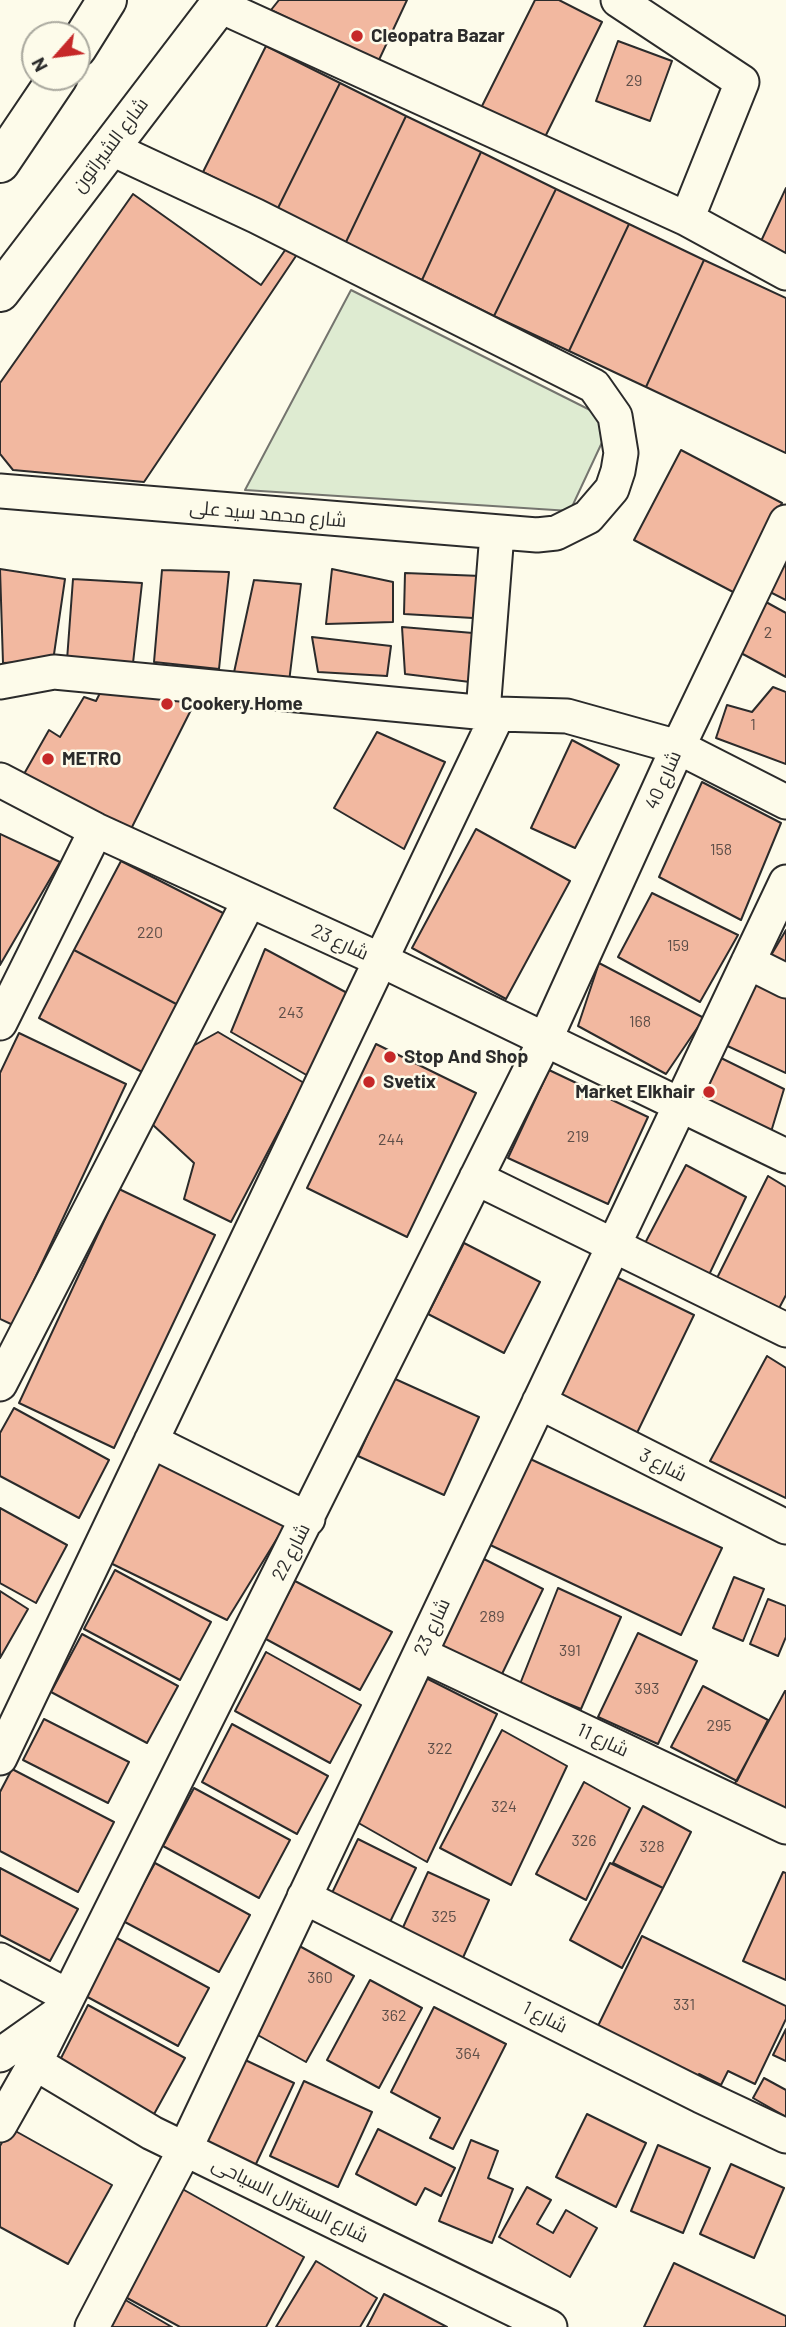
<!DOCTYPE html>
<meta charset="utf-8">
<style>
body{margin:0}
#map{position:relative;width:786px;height:2327px;overflow:hidden;background:#fdfbea;font-family:Barlow,sans-serif}
canvas{display:block}
.north{position:absolute;left:21px;top:21px;width:70px;height:70px;box-sizing:border-box;background:#fdfbea;border:2px solid #a9a89e;border-radius:50%;rotate:242deg;font-size:19px;font-weight:700;line-height:28px;text-align:center;color:#2b2b2b}
.north::after{content:'';display:block;margin:auto;width:24px;height:32px;background:#c62828;clip-path:polygon(50% 0,100% 100%,50% 72%,0 100%)}
</style>
<div id="map">
<canvas width="786" height="2327"></canvas>
<div class="north">N</div>
</div>
<script>
const ctx = document.querySelector('canvas').getContext('2d');
ctx.lineJoin = 'round';
function paint(path, color) { ctx.fillStyle = color; ctx.fill(path, 'evenodd'); }
const toPath = rows => new Path2D(rows.map(r => 'M' + r).join(''));
function stroke(path, color, width, dash) { ctx.strokeStyle = color; ctx.lineWidth = width; ctx.lineCap = dash ? 'butt' : 'round'; ctx.setLineDash(dash || []); ctx.stroke(path); }
function write(font, color, halo, rows, align = 'center') {
  ctx.font = font + ' Barlow,Cairo,sans-serif'; ctx.lineWidth = 5; ctx.setLineDash([]); ctx.textBaseline = 'middle'; ctx.strokeStyle = halo; ctx.fillStyle = color; for (const [text, x, y, turn = 0] of rows) {
    ctx.save(); ctx.translate(x, y); ctx.rotate((+turn || 0) * Math.PI / 180); ctx.textAlign = isNaN(turn) ? turn : align; if (halo) ctx.strokeText(text, 0, 0); ctx.fillText(text, 0, 0); ctx.restore();
  }
}
const green = toPath([
 [351,290,612,421,570,511,245,490,351,290]
]);
const building = toPath([
 [279,0,407,0,378,62,271,10,279,0],
 [535,0,559,0,602,22,543,141,480,110,535,0],
 [618,41,672,61,650,121,596,101,618,41],
 [266,46,340,83,277,210,203,172,266,46],
 [340,83,406,116,345,244,277,210,340,83],
 [406,116,481,152,422,280,345,244,406,116],
 [481,152,556,189,494,316,422,280,481,152],
 [786,188,786,290,747,271,786,188],
 [556,189,629,224,569,351,494,316,556,189],
 [133,194,261,285,290,243,300,250,144,482,13,470,0,454,0,383,133,194],
 [629,224,704,260,646,387,569,351,629,224],
 [704,260,786,298,786,453,646,387,704,260],
 [681,450,782,503,735,593,634,540,681,450],
 [786,556,786,600,770,592,786,556],
 [0,569,65,579,53,661,3,663,0,569],
 [332,569,393,582,393,622,326,624,332,569],
 [162,570,229,572,219,669,154,662,162,570],
 [405,573,481,576,473,618,404,614,405,573],
 [73,579,142,583,133,663,67,660,73,579],
 [254,580,301,584,289,682,233,677,254,580],
 [766,602,786,613,786,677,739,652,766,602],
 [402,627,473,633,470,682,405,674,402,627],
 [312,637,391,646,387,676,318,672,312,637],
 [773,687,786,692,786,764,716,738,727,705,752,712,773,687],
 [102,689,195,702,131,829,20,781,49,730,60,737,84,697,96,701,102,689],
 [377,732,445,762,404,849,334,808,377,732],
 [572,740,619,765,575,848,531,828,572,740],
 [702,782,781,823,741,920,659,877,702,782],
 [476,829,570,881,506,999,412,948,476,829],
 [0,834,60,862,0,965,0,834],
 [121,861,227,915,180,1006,74,950,121,861],
 [652,893,738,935,700,1002,618,957,652,893],
 [786,930,786,965,770,957,786,930],
 [265,949,351,995,317,1081,231,1032,265,949],
 [74,950,180,1006,146,1074,39,1018,74,950],
 [599,963,704,1018,666,1074,578,1026,599,963],
 [755,983,786,998,786,1073,721,1043,755,983],
 [218,1032,304,1083,231,1222,184,1199,194,1163,153,1125,184,1051,218,1032],
 [19,1033,126,1084,13,1325,0,1319,0,1073,19,1033],
 [376,1044,476,1093,407,1237,307,1188,376,1044],
 [717,1056,784,1089,771,1132,695,1097,717,1056],
 [549,1070,648,1117,608,1204,508,1158,549,1070],
 [686,1165,746,1197,707,1279,643,1247,686,1165],
 [768,1176,786,1187,786,1295,776,1314,714,1284,768,1176],
 [119,1189,215,1235,114,1448,19,1403,119,1189],
 [464,1243,540,1282,504,1353,428,1314,464,1243],
 [612,1275,694,1315,635,1437,553,1398,612,1275],
 [767,1356,786,1368,786,1498,710,1461,767,1356],
 [393,1378,479,1417,444,1495,358,1456,393,1378],
 [14,1408,109,1460,79,1518,0,1476,0,1433,14,1408],
 [151,1441,286,1524,227,1620,94,1555,151,1441],
 [526,1457,722,1548,681,1635,486,1543,526,1457],
 [0,1508,67,1545,36,1603,0,1583,0,1508],
 [484,1559,543,1589,501,1676,440,1645,484,1559],
 [115,1570,211,1622,180,1680,84,1629,115,1570],
 [734,1577,764,1589,743,1641,713,1628,734,1577],
 [295,1581,392,1632,360,1690,264,1638,295,1581],
 [558,1588,621,1617,581,1709,520,1684,558,1588],
 [0,1591,28,1609,0,1658,0,1591],
 [768,1599,786,1606,786,1637,778,1656,750,1644,768,1599],
 [638,1633,697,1661,658,1744,598,1717,638,1633],
 [82,1634,178,1686,147,1743,51,1692,82,1634],
 [266,1652,361,1705,330,1763,235,1711,266,1652],
 [424,1677,497,1714,427,1862,355,1821,424,1677],
 [703,1686,768,1720,737,1781,671,1747,703,1686],
 [785,1691,786,1691,786,1818,734,1785,785,1691],
 [44,1719,129,1762,108,1803,23,1760,44,1719],
 [232,1724,328,1776,297,1834,202,1782,232,1724],
 [502,1730,567,1766,511,1885,440,1848,502,1730],
 [12,1769,114,1822,78,1892,0,1851,0,1792,12,1769],
 [584,1782,630,1808,586,1900,536,1874,584,1782],
 [194,1788,290,1840,259,1898,163,1846,194,1788],
 [643,1806,691,1832,663,1888,613,1863,643,1806],
 [358,1839,416,1868,389,1924,331,1895,358,1839],
 [155,1863,250,1915,219,1972,123,1921,155,1863],
 [610,1863,663,1888,622,1968,570,1940,610,1863],
 [0,1868,78,1909,50,1961,0,1935,0,1868],
 [428,1872,489,1900,461,1962,400,1934,428,1872],
 [783,1872,786,1873,786,1980,743,1961,783,1872],
 [113,1936,209,1988,178,2046,82,1994,113,1936],
 [642,1936,786,2006,786,2019,755,2084,728,2071,721,2085,699,2074,696,2081,595,2032,642,1936],
 [294,1943,354,1976,306,2062,247,2029,294,1943],
 [370,1980,422,2008,379,2088,327,2060,370,1980],
 [88,2005,185,2058,153,2116,58,2064,88,2005],
 [434,2007,506,2044,453,2149,430,2138,440,2118,391,2092,434,2007],
 [786,2029,786,2061,773,2055,786,2029],
 [241,2058,294,2083,255,2166,202,2141,241,2058],
 [764,2078,786,2090,786,2117,753,2098,764,2078],
 [304,2081,372,2112,338,2187,270,2156,304,2081],
 [587,2114,646,2143,616,2207,556,2177,587,2114],
 [10,2128,112,2185,68,2264,0,2227,0,2146,10,2128],
 [378,2129,455,2168,441,2196,425,2188,416,2205,356,2174,378,2129],
 [471,2140,498,2151,488,2178,513,2189,492,2243,439,2221,471,2140],
 [658,2145,710,2168,683,2233,631,2211,658,2145],
 [731,2164,784,2188,754,2258,700,2234,731,2164],
 [177,2186,304,2257,266,2327,180,2327,118,2293,177,2186],
 [527,2187,551,2200,537,2224,553,2233,566,2210,597,2228,570,2277,499,2237,527,2187],
 [316,2261,377,2298,360,2327,276,2327,316,2261],
 [674,2263,786,2316,786,2327,644,2327,674,2263],
 [384,2294,447,2327,367,2327,384,2294],
 [122,2298,172,2327,105,2327,122,2298]
]);
const street = toPath([
 [618,0,742,82,687,219],
 [218,5,687,219,786,273],
 [0,491,537,535,556,533,588,517,612,489,618,471,621,453,615,416,594,386,256,216,108,147],
 [0,682,54,672,498,714,567,716,678,747,786,802],
 [483,712,497,533],
 [0,780,96,830,387,963,786,1156],
 [748,962,786,981],
 [0,1023,96,830],
 [476,1178,786,1330],
 [0,1384,249,901],
 [539,1402,786,1527],
 [151,1441,308,1519],
 [420,1654,786,1827],
 [0,1758,498,714],
 [304,1897,701,2096,786,2136],
 [0,1960,68,1996],
 [0,2055,55,2016],
 [35,2063,152,2133,550,2327],
 [0,2125,35,2063,545,1040,678,747,786,522],
 [92,2327,185,2149,786,882]
]);
const secondary = toPath([
 [77,48,107,0],
 [0,163,58,77],
 [0,292,223,0]
]);
const markers = [
 [357,36,7,"#c62828"],
 [167,704,7,"#c62828"],
 [48,759,7,"#c62828"],
 [390,1057,7,"#c62828"],
 [369,1082,7,"#c62828"],
 [709,1092,7,"#c62828"]
];
const numberNames = [
 ["29",634,81],
 ["2",768,633],
 ["1",753,725],
 ["158",721,850],
 ["220",150,933],
 ["159",678,946],
 ["243",291,1013],
 ["168",640,1022],
 ["219",578,1137],
 ["244",391,1140],
 ["289",492,1617],
 ["391",570,1651],
 ["393",647,1689],
 ["295",719,1726],
 ["322",440,1749],
 ["324",504,1807],
 ["326",584,1841],
 ["328",652,1847],
 ["325",444,1917],
 ["360",320,1978],
 ["331",684,2005],
 ["362",394,2016],
 ["364",468,2054]
];
const poiNames = [
 ["Cleopatra Bazar",371,36],
 ["Cookery Home",181,704],
 ["METRO",62,759],
 ["Stop And Shop",404,1057],
 ["Svetix",383,1082],
 ["Market Elkhair",695,1092,"right"]
];
const streetNames = [
 ["شارع الشيراتون",110,145,-53],
 ["شارع محمد سيد على",268,514,5],
 ["شارع 40",663,780,-66],
 ["شارع 23",340,942,25],
 ["شارع 3",663,1465,27],
 ["شارع 22",291,1552,-63],
 ["شارع 23",432,1627,-65],
 ["شارع 11",603,1740,25],
 ["شارع 1",545,2017,27],
 ["شارع السنترال السياحى",290,2200,26]
];
paint(green, '#deebd1');
stroke(green, '#74746e', 2);
paint(building, '#f2b8a0');
stroke(building, '#2b2b2b', 2);
stroke(street, '#2b2b2b', 37);
stroke(secondary, '#2b2b2b', 42);
stroke(street, '#fdfbea', 33);
stroke(secondary, '#fdfbea', 38);
for (const [x, y, r, color] of markers) { const dot = new Path2D(); dot.arc(x, y, r, 0, 2 * Math.PI); ctx.fillStyle = color; ctx.fill(dot); stroke(dot, '#fdfbea', 2.5); }
write('16px', '#5d4e48', null, numberNames);
write('bold 19px', '#2b2b2b', '#fdfbea', poiNames, 'left');
write('19px', '#2b2b2b', '#fdfbea', streetNames);
</script>
